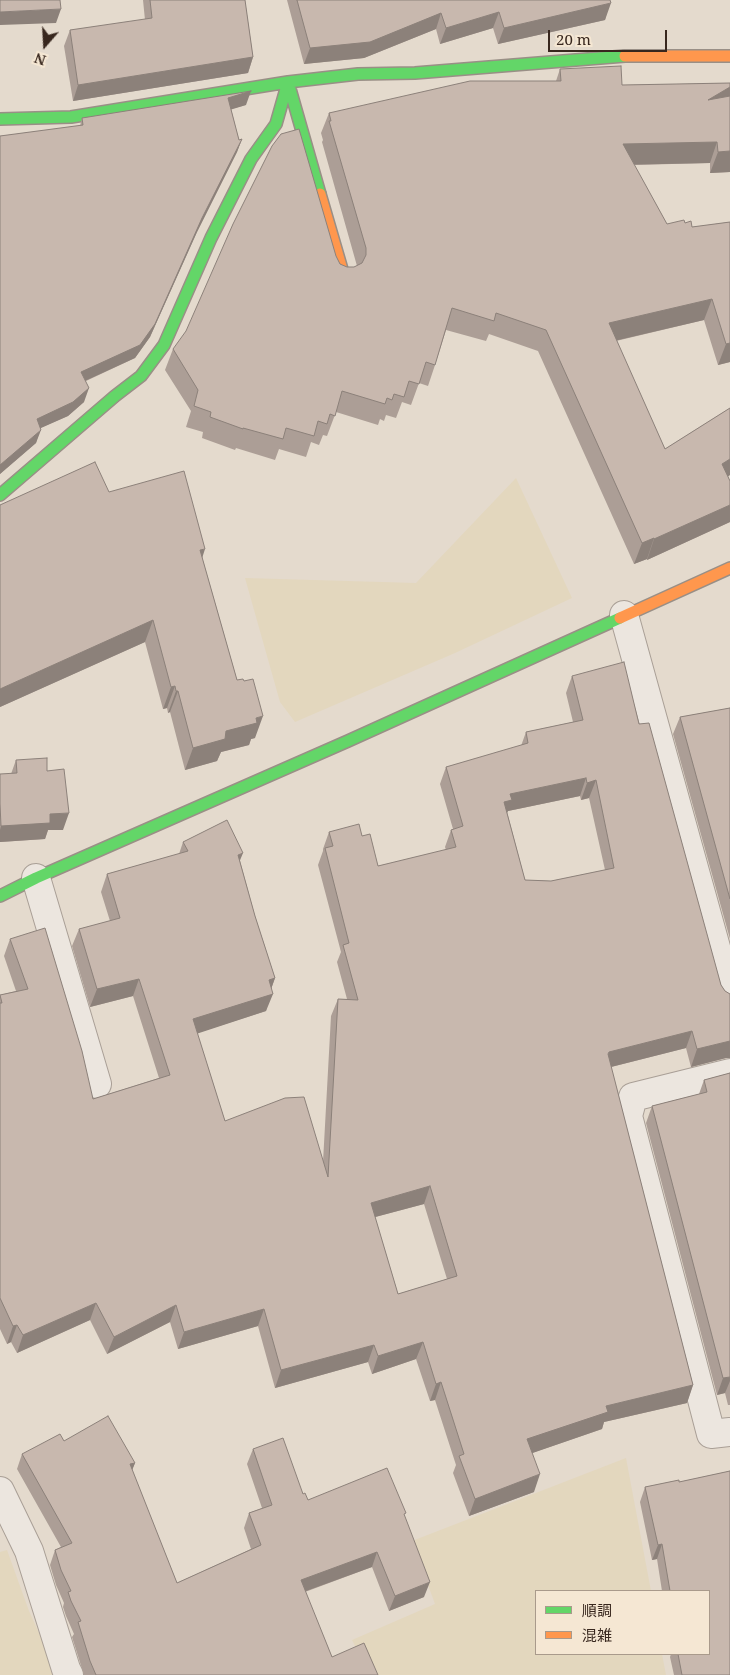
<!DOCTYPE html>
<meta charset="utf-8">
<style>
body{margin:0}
#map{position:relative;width:730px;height:1675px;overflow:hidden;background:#e4dacd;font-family:"Noto Serif","Noto Sans JP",serif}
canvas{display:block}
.legend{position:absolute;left:535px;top:1590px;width:175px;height:65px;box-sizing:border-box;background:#f5e7d3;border:1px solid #a99a8b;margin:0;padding:6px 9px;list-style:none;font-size:15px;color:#38271e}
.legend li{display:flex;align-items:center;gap:10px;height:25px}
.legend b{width:25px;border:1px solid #a99a8b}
.north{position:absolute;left:20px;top:20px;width:50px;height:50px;-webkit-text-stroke:4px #f5e7d3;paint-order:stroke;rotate:199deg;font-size:14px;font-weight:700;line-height:20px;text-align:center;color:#38271e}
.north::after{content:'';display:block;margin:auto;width:18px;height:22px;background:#38271e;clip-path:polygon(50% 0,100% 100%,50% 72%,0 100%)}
.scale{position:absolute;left:548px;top:30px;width:119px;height:22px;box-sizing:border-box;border:2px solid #38271e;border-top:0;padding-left:6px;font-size:15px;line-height:18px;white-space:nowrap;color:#38271e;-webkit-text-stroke:4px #f5e7d3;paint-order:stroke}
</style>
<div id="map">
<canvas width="730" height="1675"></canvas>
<ul class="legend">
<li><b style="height:6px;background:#63d668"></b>順調</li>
<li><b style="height:6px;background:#ff974d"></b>混雑</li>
</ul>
<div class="north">N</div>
<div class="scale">20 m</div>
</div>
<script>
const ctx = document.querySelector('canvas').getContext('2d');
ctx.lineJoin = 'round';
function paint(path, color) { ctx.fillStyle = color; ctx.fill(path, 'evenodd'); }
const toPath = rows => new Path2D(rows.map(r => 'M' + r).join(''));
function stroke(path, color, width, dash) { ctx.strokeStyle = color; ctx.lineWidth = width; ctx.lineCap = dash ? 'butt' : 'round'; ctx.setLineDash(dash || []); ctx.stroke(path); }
const farmland = toPath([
 [516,478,572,598,455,653,295,722,280,702,245,578,416,583],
 [626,1458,651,1591,536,1591,536,1654,662,1654,666,1675,370,1675,352,1640,435,1604,412,1541],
 [7,1550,29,1611,58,1675,0,1675,0,1552]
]);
const street = toPath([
 [624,615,730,998],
 [36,878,97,1084],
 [730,1073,633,1097,628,1116,711,1434,730,1432],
 [0,1491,29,1551,66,1669,69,1675]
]);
const fast = toPath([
 [0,119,71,117,288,82,358,74,415,73,625,56],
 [0,495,115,396,141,376,164,345,211,238,251,159,276,124,288,82,320,194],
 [0,896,36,878,348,741,620,618]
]);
const slow = toPath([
 [625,56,730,56],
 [320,194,343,273],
 [620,618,730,568]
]);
const wall = toPath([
 [143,0,245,0,253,57,248,73,73,101,64,46,70,30,145,20],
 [287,0,610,0,605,20,498,44,493,28,440,44,436,29,364,58,304,64],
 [560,69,622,85,730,83,730,172,710,173,710,163,634,165,667,224,685,223,692,227,730,222,730,362,718,365,704,320,616,341,665,449,730,408,730,475,728,476,730,481,730,522,647,560,647,559,634,564,538,351,489,334,486,341,446,330,435,365,428,386,419,383,411,405,402,402,396,418,386,415,384,421,380,419,378,425,336,412,327,436,323,435,319,445,311,442,306,457,279,449,275,460,236,448,235,450,202,438,203,432,186,427,191,411,165,370,173,349,336,256,340,264,347,267,354,267,357,266,322,142,323,140,321,133,329,113,556,81],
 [246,105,231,109,239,140,242,139,237,152,197,232,150,337,135,358,86,381,84,402,68,416,40,428,36,443,0,474,0,136,80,126,82,118],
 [109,492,202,557,237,680,255,738,251,739,249,745,221,752,217,761,185,770,170,712,168,713,167,708,163,709,145,642,0,707,0,505],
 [572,676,639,724,721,985,725,991,730,994,730,1058,726,1058,691,1067,686,1048,611,1067,693,1385,687,1403,604,1422,602,1429,532,1453,534,1492,469,1516,453,1473,456,1465,435,1400,430,1401,416,1359,372,1374,368,1362,275,1388,258,1326,178,1349,170,1322,107,1354,90,1320,17,1353,11,1342,7,1344,0,1329,0,995,16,991,4,956,10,939,93,1099,159,1078,133,996,90,1007,72,946,79,929,110,921,101,892,107,874,179,854,183,842,240,861,255,916,275,978,271,989,266,1011,197,1033,225,1121,323,1162,331,1016,338,999,347,999,337,962,341,952,318,865,323,851,323,849,329,832,362,836,378,866,446,850,445,847,451,830,453,829,440,784,446,767,521,746,526,732,573,722,566,693],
 [580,796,581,800,589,798,605,870,551,881,525,880,507,812,508,811],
 [424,1204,447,1279,398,1294,375,1217],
 [730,708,730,939,673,734,680,717],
 [16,760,47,771,63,830,48,830,45,839,0,842,0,774,11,774],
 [730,1073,730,1405,728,1405,725,1393,717,1395,646,1123,652,1106,699,1094,704,1080],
 [253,1449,303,1494,308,1500,404,1516,424,1597,389,1611,372,1567,305,1592,332,1657,378,1675,84,1675,72,1637,74,1634,66,1616,63,1607,64,1603,56,1585,50,1565,55,1550,61,1547,17,1469,22,1454,135,1463,132,1470,177,1583,251,1549,244,1528,249,1513,262,1508,247,1464],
 [730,1471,730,1675,674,1675,670,1657,671,1654,709,1654,709,1591,662,1591,657,1559,652,1560,640,1502,645,1487,679,1480,679,1482]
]);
const shadedWall = toPath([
 [611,3,605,20,498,44,504,28],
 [61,9,56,23,0,25,0,12],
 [499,12,493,28,440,44,446,28],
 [441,13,436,29,364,58,304,64,310,48],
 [253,57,248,73,73,101,78,85],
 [730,87,730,101,708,100],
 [251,91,246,105,223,112,228,98],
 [242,139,237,152,197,232,150,337,135,358,76,385,81,372,202,218],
 [717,142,710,163,615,165,623,144],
 [730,151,730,172,710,173,718,152],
 [712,299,704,320,601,344,609,323],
 [730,343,730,362,718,365,726,344],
 [89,388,84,402,68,416,32,432,37,419],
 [41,430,36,443,0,474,0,465],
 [730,459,730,475,714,485,722,464],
 [730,505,730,522,647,560,654,539],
 [654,538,647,559,634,564,642,543],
 [205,549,198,571,200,550],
 [153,620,145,642,0,707,0,689],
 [175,686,167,708,163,709,171,687],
 [176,691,178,691,170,712,168,713],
 [263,716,255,738,251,739,249,745,221,752,217,761,185,770,193,748,226,731,256,718],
 [586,778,580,796,508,811,505,817,504,802,510,794],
 [596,780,589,798,581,800,587,783],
 [69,813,63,830,48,830,45,839,0,842,0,830,1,826,50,814],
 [243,853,236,870,238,855],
 [275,978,269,995,273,994,266,1011,187,1037,193,1019,269,980],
 [139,979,133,996,90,1007,97,989],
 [692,1031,686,1048,603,1069,609,1052],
 [730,1041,730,1058,726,1058,691,1067,697,1049],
 [430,1186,424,1204,364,1220,371,1203],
 [96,1303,90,1320,17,1353,23,1335],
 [176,1305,170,1322,107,1354,114,1337],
 [264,1309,258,1326,178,1349,184,1332],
 [17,1325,11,1342,7,1344,13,1326],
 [423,1342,416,1359,372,1374,378,1356],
 [374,1345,368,1362,275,1388,281,1370],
 [730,1377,730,1381,725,1393,717,1395,723,1378],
 [441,1382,435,1400,430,1401,436,1384],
 [693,1385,687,1403,604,1422,602,1429,521,1457,527,1439,606,1406],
 [135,1463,129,1478,130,1464],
 [540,1474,534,1492,469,1516,475,1499],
 [662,1544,657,1559,652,1560,658,1545],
 [377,1552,372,1567,295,1595,301,1580],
 [430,1582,424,1597,389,1611,395,1596]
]);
const building = toPath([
 [0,0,60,0,61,9,0,12,0,0],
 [150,0,245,0,253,57,78,85,70,30,152,18,150,0],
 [297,0,610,0,611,3,504,28,499,12,446,28,441,13,370,42,310,48,297,0],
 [621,66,622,85,730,83,730,87,708,100,730,96,730,151,718,152,717,142,623,144,667,224,684,220,685,223,691,221,692,227,730,222,730,343,726,344,712,299,609,323,665,449,730,408,730,459,722,464,730,481,730,505,654,539,654,538,642,543,546,330,496,313,494,321,452,308,435,365,426,362,419,384,409,381,404,397,394,394,392,400,387,398,385,404,342,391,335,416,330,414,327,424,318,421,314,436,286,428,283,439,243,428,243,429,210,417,211,412,194,406,198,390,173,349,186,331,233,224,272,146,281,134,299,129,336,256,340,264,347,267,354,267,362,263,366,255,366,248,329,121,331,121,329,113,470,81,561,81,560,69,621,66],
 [251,91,228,98,239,140,242,139,202,218,155,324,140,345,81,372,89,388,73,402,37,419,41,430,0,465,0,136,83,125,82,118,251,91],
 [95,462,109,492,184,471,205,549,200,550,237,680,243,679,244,681,253,679,263,716,256,718,257,723,226,731,225,739,193,748,178,691,176,691,175,686,171,687,153,620,0,689,0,505,95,462],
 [624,662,639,724,649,723,721,985,725,991,730,994,730,1041,697,1049,692,1031,609,1052,608,1054,693,1385,606,1406,608,1412,527,1439,540,1474,475,1499,459,1456,464,1454,441,1382,436,1384,423,1342,378,1356,374,1345,281,1370,264,1309,184,1332,176,1305,114,1337,96,1303,23,1335,17,1325,13,1326,0,1298,0,1003,2,1003,0,995,28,989,10,939,45,928,82,1051,93,1099,170,1075,139,979,97,989,79,929,120,918,107,874,188,851,183,842,227,820,243,853,238,855,255,916,275,978,269,980,273,994,193,1019,225,1121,285,1098,304,1097,328,1177,338,999,358,1000,343,945,349,943,325,848,333,846,329,832,359,824,362,836,370,834,378,866,456,847,451,830,463,826,446,767,528,743,526,732,583,720,572,676,624,662],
 [586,778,587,783,596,780,614,868,551,881,525,880,504,802,512,800,510,794,586,778],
 [430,1186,457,1276,398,1294,371,1203,430,1186],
 [730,708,730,899,680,717,730,708],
 [47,758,47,771,64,769,69,813,50,814,50,823,1,826,0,804,0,774,17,773,16,760,47,758],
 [730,1073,730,1377,723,1378,652,1106,707,1092,704,1080,730,1073],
 [108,1416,135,1463,130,1464,177,1583,261,1545,249,1513,272,1505,253,1449,283,1438,303,1494,305,1493,308,1500,387,1468,406,1513,404,1514,430,1582,395,1596,377,1552,301,1580,332,1657,364,1643,378,1675,96,1675,90,1661,78,1622,81,1621,71,1601,68,1592,71,1591,61,1570,55,1550,72,1543,22,1454,60,1434,64,1441,108,1416],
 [730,1471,730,1675,682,1675,678,1654,709,1654,709,1591,670,1591,662,1544,658,1545,645,1487,679,1480,679,1482,730,1471]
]);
paint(farmland, '#e3d7be');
stroke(street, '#a99f96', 30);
stroke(fast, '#998f86', 14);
stroke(slow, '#998f86', 14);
stroke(street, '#ece6df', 28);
stroke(fast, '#63d668', 11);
stroke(slow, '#ff974d', 11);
paint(wall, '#ac9e96');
paint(shadedWall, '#8c817a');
paint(building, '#c8b8ae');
stroke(building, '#8c817a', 1);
</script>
